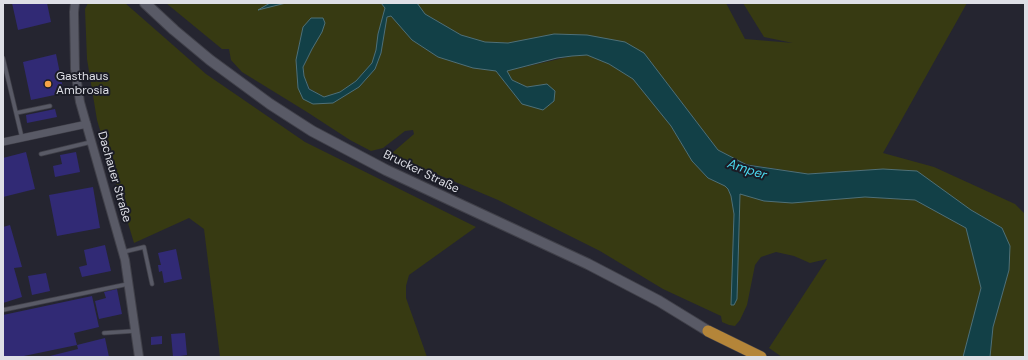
<!DOCTYPE html>
<meta charset="utf-8">
<style>
body{margin:0}
#map{position:relative;width:1028px;height:360px;overflow:hidden;background:#252530;font-family:"DM Sans",sans-serif}
canvas{display:block}
.frame{position:absolute;inset:0;border:4px solid #dedfe6;pointer-events:none}
</style>
<div id="map">
<canvas width="1028" height="360"></canvas>
<div class="frame"></div>
</div>
<script>
const ctx = document.querySelector('canvas').getContext('2d');
ctx.lineJoin = 'round';
function paint(path, color) { ctx.fillStyle = color; ctx.fill(path, 'evenodd'); }
const toPath = rows => new Path2D(rows.map(r => 'M' + r).join(''));
function stroke(path, color, width, dash) { ctx.strokeStyle = color; ctx.lineWidth = width; ctx.lineCap = dash ? 'butt' : 'round'; ctx.setLineDash(dash || []); ctx.stroke(path); }
function write(font, color, halo, rows, align = 'center') {
  ctx.font = font + ' "DM Sans",sans-serif'; ctx.lineWidth = 4; ctx.setLineDash([]); ctx.textBaseline = 'middle'; ctx.strokeStyle = halo; ctx.fillStyle = color; for (const [text, x, y, turn = 0] of rows) {
    ctx.save(); ctx.translate(x, y); ctx.rotate((+turn || 0) * Math.PI / 180); ctx.textAlign = isNaN(turn) ? turn : align; if (halo) ctx.strokeText(text, 0, 0); ctx.fillText(text, 0, 0); ctx.restore();
  }
}
const green = toPath([
 [88,3,125,3,206,74,305,142,476,227,409,275,406,286,406,298,427,357,220,357,204,229,189,218,134,243,97,120,87,59,85,9],
 [166,3,381,3,385,8,378,34,376,50,372,63,356,81,340,92,324,97,310,89,304,76,303,67,312,49,303,27,296,60,298,88,333,103,359,87,375,69,381,53,387,17,391,16,412,40,438,57,473,68,496,71,522,104,547,84,527,87,512,80,507,71,572,56,587,55,609,64,633,79,671,126,692,161,708,178,725,186,728,189,731,196,734,214,731,300,737,299,740,193,764,201,865,197,915,200,966,228,981,288,963,357,782,357,769,348,827,259,810,263,794,256,776,252,761,257,755,265,747,305,740,320,735,326,729,325,722,322,721,316,663,289,600,251,498,200,401,159,392,153,414,134,413,130,405,131,383,148,371,151,350,140,307,112,242,72,231,60,229,49,222,49],
 [417,3,726,3,745,39,793,43,764,37,743,3,967,3,883,153,934,167,1015,204,1025,214,1025,357,990,357,993,327,1009,270,1002,228,971,210,883,169,808,174,746,164,718,150,644,53,587,35,554,34,508,43,485,42,461,35,425,14]
]);
const water = toPath([
 [270,3,286,3,258,10,270,3],
 [381,3,417,3,425,14,461,35,485,42,508,43,554,34,587,35,625,42,644,53,718,150,747,165,808,174,883,169,917,171,971,210,1002,228,1010,246,1009,270,993,327,990,357,963,357,981,288,966,228,915,200,865,197,792,203,764,201,740,194,737,299,734,305,731,305,734,214,731,196,728,189,725,186,708,178,692,161,671,126,633,79,609,64,587,55,572,56,557,58,507,71,512,80,527,87,547,84,555,91,554,101,543,110,522,104,496,71,473,68,438,57,412,40,391,16,387,17,381,53,375,69,359,87,333,103,313,104,303,99,298,88,296,60,303,27,311,18,323,18,325,23,322,32,312,49,303,67,304,76,309,89,324,97,340,92,356,81,372,63,376,50,378,34,385,8,381,3]
]);
const building = toPath([
 [12,3,47,3,51,22,18,30],
 [56,54,64,93,31,100,23,62],
 [55,109,57,117,27,123,26,115],
 [26,152,35,189,3,197,3,158],
 [76,152,80,172,55,177,53,166,62,164,60,155],
 [93,187,100,228,57,236,49,195],
 [10,225,22,267,14,268,22,297,3,303,3,227],
 [105,245,111,271,82,277,79,267,87,265,84,250],
 [176,249,182,279,164,283,162,271,159,272,158,265,161,265,158,253],
 [46,273,50,291,32,295,28,276],
 [117,289,122,314,99,319,95,301,106,298,104,292],
 [92,296,99,327,74,333,77,345,19,357,3,357,3,315],
 [185,333,187,355,173,357,171,334],
 [162,336,162,344,151,345,151,337],
 [105,338,109,357,46,357,78,349,77,345]
]);
const service = toPath([
 [3,58,22,138],
 [16,113,50,106],
 [41,154,91,142],
 [123,252,144,247,152,284],
 [3,310,128,284],
 [104,333,134,331]
]);
const minor = toPath([
 [3,142,87,124]
]);
const tertiary = toPath([
 [75,3,74,12,75,69,80,102,125,260,139,357]
]);
const secondary = toPath([
 [145,3,174,30,210,60,270,104,312,131,386,170,588,264,659,301,708,331]
]);
const trunk = toPath([
 [708,331,761,357]
]);
const markers = [
 [48,84,4,"#f5a346"]
];
const poiNames = [
 ["Gasthaus",56,77],
 ["Ambrosia",56,91]
];
const streetNames = [
 ["Brucker Straße",421,172,26],
 ["Dachauer Straße",114,177,74]
];
const waterNames = [
 ["Amper",747,170,18]
];
paint(green, '#373a12');
paint(water, '#124047');
stroke(water, '#4f7077', 1);
paint(building, '#312a75');
stroke(service, '#404049', 5);
stroke(minor, '#404049', 8);
stroke(tertiary, '#404049', 10);
stroke(secondary, '#404049', 12);
stroke(trunk, '#404049', 12);
stroke(service, '#595a66', 3.5);
stroke(minor, '#595a66', 7);
stroke(tertiary, '#595a66', 8);
stroke(secondary, '#595a66', 10);
stroke(trunk, '#b48539', 11);
for (const [x, y, r, color] of markers) { const dot = new Path2D(); dot.arc(x, y, r, 0, 2 * Math.PI); ctx.fillStyle = color; ctx.fill(dot); stroke(dot, '#1b1c26', 1.5); }
write('12px', '#dedfe6', '#1b1c26', poiNames, 'left');
write('12px', '#dedfe6', '#1b1c26', streetNames);
write('italic 13px', '#4bdaf0', '#1b1c26', waterNames);
</script>
